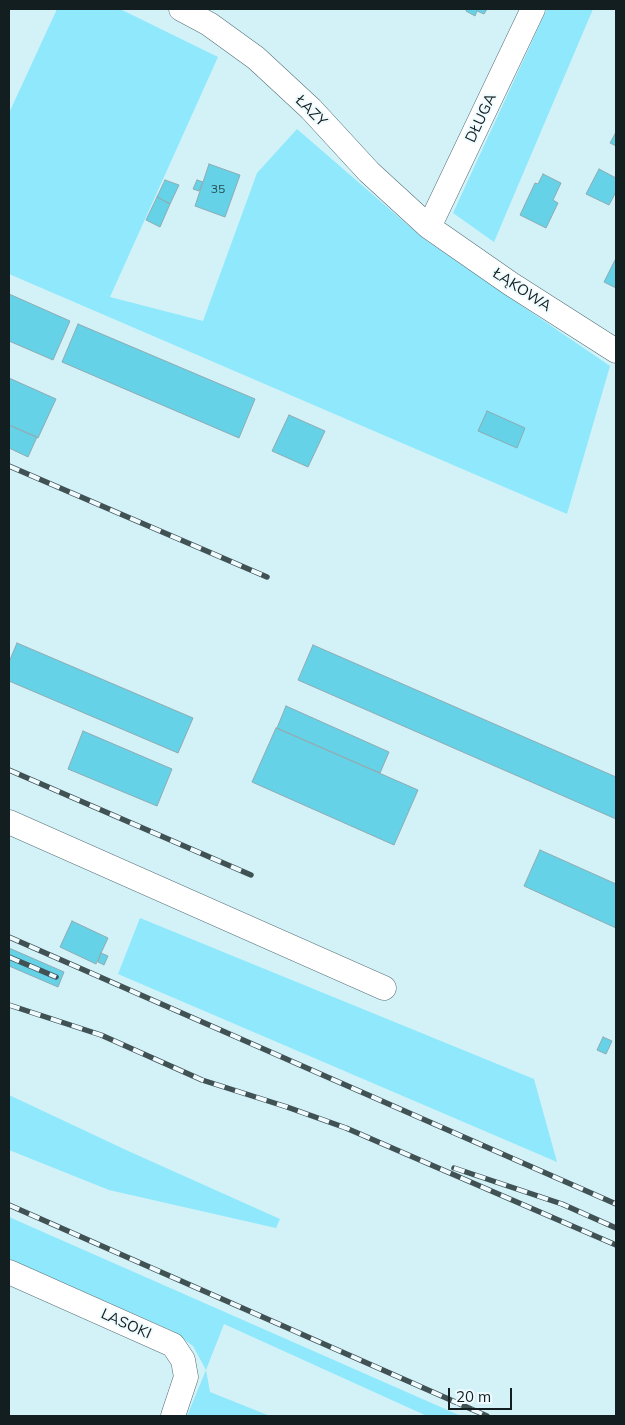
<!DOCTYPE html>
<meta charset="utf-8">
<style>
body{margin:0}
#map{position:relative;width:625px;height:1425px;overflow:hidden;background:#d3f2f8;font-family:Mulish,sans-serif}
canvas{display:block}
.frame{position:absolute;inset:0;border:10px solid #121e20;pointer-events:none}
.scale{position:absolute;left:448px;top:1388px;width:64px;height:22px;box-sizing:border-box;border:2px solid #121e20;border-top:0;padding-left:6px;font-size:15px;line-height:18px;white-space:nowrap;color:#121e20;-webkit-text-stroke:4px #effbfe;paint-order:stroke}
</style>
<div id="map">
<canvas width="625" height="1425"></canvas>
<div class="frame"></div>
<div class="scale">20 m</div>
</div>
<script>
const ctx = document.querySelector('canvas').getContext('2d');
ctx.lineJoin = 'round';
function paint(path, color) { ctx.fillStyle = color; ctx.fill(path, 'evenodd'); }
const toPath = rows => new Path2D(rows.map(r => 'M' + r).join(''));
function stroke(path, color, width, dash) { ctx.strokeStyle = color; ctx.lineWidth = width; ctx.lineCap = dash ? 'butt' : 'round'; ctx.setLineDash(dash || []); ctx.stroke(path); }
function write(font, color, halo, rows, align = 'center') {
  ctx.font = font + ' Mulish,sans-serif'; ctx.lineWidth = 4; ctx.setLineDash([]); ctx.textBaseline = 'middle'; ctx.strokeStyle = halo; ctx.fillStyle = color; for (const [text, x, y, turn = 0] of rows) {
    ctx.save(); ctx.translate(x, y); ctx.rotate((+turn || 0) * Math.PI / 180); ctx.textAlign = isNaN(turn) ? turn : align; if (halo) ctx.strokeText(text, 0, 0); ctx.fillText(text, 0, 0); ctx.restore();
  }
}
const green = toPath([
 [57,9,120,9,218,57,110,297,203,321,257,173,297,129,424,239,610,366,567,514,9,274,9,113],
 [547,9,593,9,494,242,453,213],
 [140,918,534,1079,557,1162,118,974],
 [9,1095,126,1150,280,1219,276,1228,109,1190,9,1150],
 [9,1217,461,1416,427,1416,224,1324,206,1370,210,1392,270,1416,187,1416,206,1370,193,1346,173,1331,9,1259]
]);
const building = toPath([
 [467,9,487,9,484,14,477,11,475,16,466,11,467,9],
 [616,132,616,146,610,143,616,132],
 [209,164,240,175,225,217,195,206,209,164],
 [599,169,616,178,616,192,609,205,586,194,599,169],
 [543,174,561,183,553,200,558,203,546,228,520,215,535,183,538,184,543,174],
 [165,180,179,185,170,204,157,197,165,180],
 [197,180,203,182,199,191,193,189,197,180],
 [157,197,170,204,160,227,146,220,157,197],
 [616,258,616,288,604,282,616,258],
 [9,294,70,321,53,360,9,341,9,294],
 [78,324,255,399,239,438,62,362,78,324],
 [9,378,56,399,38,438,9,425,9,378],
 [487,411,525,428,517,448,478,431,487,411],
 [289,415,325,431,308,467,272,451,289,415],
 [9,425,37,437,28,457,9,448,9,425],
 [17,643,193,718,178,753,9,681,9,662,17,643],
 [313,645,616,777,616,819,298,680,313,645],
 [286,706,389,752,380,773,277,728,286,706],
 [276,728,418,790,394,845,252,782,276,728],
 [83,731,172,769,157,806,68,769,83,731],
 [540,850,616,884,616,928,524,886,540,850],
 [72,921,108,938,96,964,60,947,72,921],
 [9,948,64,972,58,987,9,966,9,948],
 [101,953,108,956,104,965,98,962,101,953],
 [603,1037,612,1041,606,1054,597,1050,603,1037]
]);
const minor = toPath([
 [181,9,209,24,256,58,311,109,369,172,429,227,511,284,616,351],
 [429,227,533,9],
 [9,822,384,988],
 [9,1272,173,1345,183,1360,186,1377,173,1416]
]);
const rail = toPath([
 [9,466,267,577],
 [9,770,251,875],
 [9,937,616,1204],
 [9,957,56,977],
 [9,1005,101,1035,202,1080,287,1107,346,1128,616,1245],
 [454,1168,562,1204,616,1228],
 [9,1205,487,1416]
]);
const numberNames = [
 ["35",218,189]
];
const streetNames = [
 ["ŁAZY",311,111,45],
 ["DŁUGA",481,118,-65],
 ["ŁĄKOWA",522,290,33],
 ["LASOKI",126,1324,24]
];
paint(green, '#8fe8fb');
paint(building, '#65d2e8');
stroke(building, '#8eabb1', 1);
stroke(minor, '#546f75', 25);
stroke(minor, '#fff', 24);
stroke(rail, '#415255', 5.5);
stroke(rail, '#effbfe', 4, [11]);
write('12px', '#274b52', null, numberNames);
write('15px', '#121e20', '#effbfe', streetNames);
</script>
